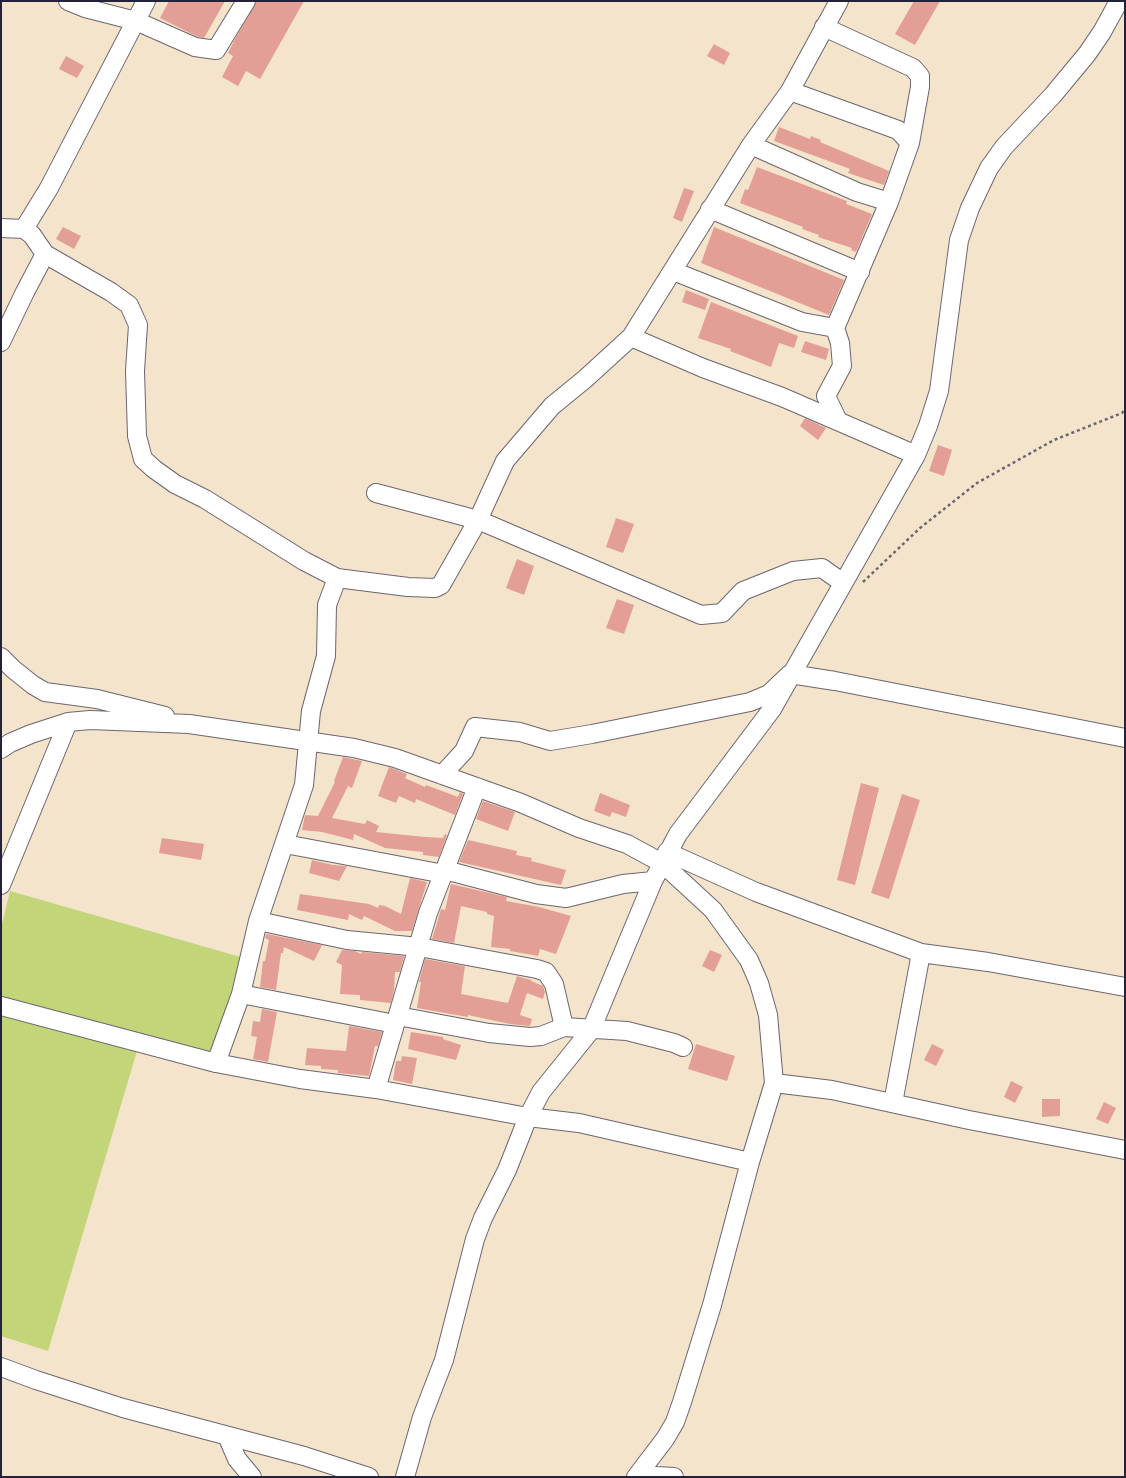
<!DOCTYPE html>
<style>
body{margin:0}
#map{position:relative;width:1126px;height:1478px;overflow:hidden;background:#f4e4cc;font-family:"Libre Caslon Text",serif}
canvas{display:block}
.frame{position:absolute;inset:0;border:2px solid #22223b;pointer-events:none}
</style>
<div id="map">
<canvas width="1126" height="1478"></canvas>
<div class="frame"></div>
</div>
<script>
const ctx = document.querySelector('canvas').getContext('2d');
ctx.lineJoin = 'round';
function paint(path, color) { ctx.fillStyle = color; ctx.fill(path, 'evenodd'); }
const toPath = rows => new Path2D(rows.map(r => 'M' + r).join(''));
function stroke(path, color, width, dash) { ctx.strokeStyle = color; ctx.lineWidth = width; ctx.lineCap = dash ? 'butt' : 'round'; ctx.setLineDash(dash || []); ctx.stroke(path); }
const green = toPath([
 [10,891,244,958,213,1055,1,998,1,928],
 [1,1016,137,1051,48,1351,1,1336]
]);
const building = toPath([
 [169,1,225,1,204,38,198,37,160,18],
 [257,1,304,1,260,79,246,71,238,86,222,77,233,56,228,53,235,39],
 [914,1,940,1,915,45,895,34],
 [714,44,730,53,724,65,707,56],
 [66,56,84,66,77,78,59,69],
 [779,127,810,139,811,136,821,140,820,142,889,171,884,185,848,173,850,169,834,163,774,141],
 [757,167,847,201,846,204,872,214,856,252,851,250,852,248,818,237,819,235,802,229,803,227,740,203,745,189,748,190],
 [684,188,694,191,682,222,673,218],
 [63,227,81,236,74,249,56,239],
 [714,227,844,280,829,315,701,263],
 [686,290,709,299,705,310,682,302],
 [711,302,798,336,794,348,779,343,771,367,730,351,731,349,698,338],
 [805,341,829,349,826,360,801,352],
 [805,418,826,428,818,440,800,426],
 [938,445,952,450,944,476,929,471],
 [616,518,634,524,623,553,606,547],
 [517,559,534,566,524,595,506,588],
 [617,599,634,605,624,634,606,628],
 [343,757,362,761,352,788,348,786,332,818,365,824,367,820,379,826,376,832,425,837,443,838,445,834,447,835,439,857,423,855,423,852,385,848,354,834,353,840,322,832,302,830,305,815,318,816,335,782,334,781],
 [389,767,407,774,405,778,425,787,426,785,458,797,460,792,463,794,455,815,416,799,415,803,399,796,396,803,378,796],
 [861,783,879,788,855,885,837,880],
 [600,793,630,805,626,817,612,812,610,817,594,811],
 [902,794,920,800,889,899,871,893],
 [483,801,515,812,508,831,476,819],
 [162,838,204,844,201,860,159,853],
 [468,840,517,851,516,855,532,858,531,861,566,870,561,885,459,862],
 [312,860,333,865,347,866,339,881,309,873],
 [410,878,427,882,412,931,395,931,364,916,362,920,349,914,348,920,297,910,300,894,369,904,378,908,379,905,385,906,401,914],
 [451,884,507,897,506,901,539,907,571,916,556,954,540,949,538,956,510,951,510,949,491,947,494,916,487,914,487,912,461,906,454,943,432,939,441,909,445,910],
 [266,934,277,936,322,945,314,961,284,947,283,953,281,953,276,990,260,987,263,961,265,961,269,940,265,938],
 [342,950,355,951,361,954,362,952,404,956,400,972,395,972,394,990,391,1003,360,1000,360,995,340,994,342,965,336,962],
 [710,950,722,955,714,972,702,966],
 [425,959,465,966,461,994,508,1003,517,976,531,980,531,981,543,986,545,992,543,999,527,993,520,1015,532,1019,530,1026,510,1024,468,1015,468,1017,417,1008,421,982,419,982],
 [262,1009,277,1012,268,1062,253,1059,257,1037,251,1036,253,1021,260,1022],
 [349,1026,382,1032,378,1046,375,1046,369,1076,338,1073,338,1070,321,1069,321,1066,305,1065,307,1048,346,1051],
 [411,1032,443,1037,443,1039,461,1045,456,1060,408,1049],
 [696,1044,735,1056,727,1081,688,1069],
 [932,1044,944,1050,936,1066,924,1060],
 [402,1056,417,1058,412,1084,393,1080,396,1061,401,1061],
 [1011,1081,1023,1087,1015,1103,1004,1097],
 [1042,1099,1060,1099,1060,1116,1042,1117],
 [1104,1102,1116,1108,1108,1124,1096,1119]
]);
const path = toPath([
 [863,582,920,528,977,483,1054,440,1122,413,1125,409]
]);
const minor = toPath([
 [68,1,85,8,136,21,195,47,216,50,246,1],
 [824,27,913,68,920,76,920,87,910,143],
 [790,91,898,130,910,143,889,202],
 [710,209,860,272],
 [1,228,24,229,49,188,146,1],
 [45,254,111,292,129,305,138,325,135,371,137,436,143,459,154,469,175,484,205,499,304,561,337,578],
 [673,271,802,322,835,328,889,202,857,192,751,145],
 [835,328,840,343,842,366,826,396,838,421],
 [631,337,703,368,782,397,916,455],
 [1,342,25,292,45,254,32,235,24,229],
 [376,493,478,520,701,615,722,613,743,591,793,571,822,568,843,583],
 [1,657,13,669,33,685,45,692,97,699,165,716],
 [1,749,10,743,31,734,68,722,90,720,189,724,354,748,395,758,521,803,579,828,627,844,662,863,713,910,749,960,759,983,768,1015,774,1083,750,1162,712,1305,682,1402,675,1422,665,1439,636,1477],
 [442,775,464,751,475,727,520,732,550,741,592,734,750,702,769,694,790,674,835,681,1125,738],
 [285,844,444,874],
 [667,852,756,892,921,953,988,962,1125,987],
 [445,870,536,894,566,898,623,884,653,881],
 [1,885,68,722],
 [258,921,347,940,419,947,537,969,546,972,554,984,564,1027,627,1031,674,1043,683,1047],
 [241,994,395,1024],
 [1,1006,216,1063,300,1079,376,1089,528,1117,579,1123,750,1162],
 [398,1016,489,1033,530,1037,541,1036,564,1027],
 [216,1063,241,994,258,921,304,785,311,711,326,656,327,605,337,578,408,587,435,588,441,585,478,520,505,461,552,406,585,379,631,337,751,145,790,91,839,1],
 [774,1083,832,1090,969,1120,1125,1150],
 [376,1089,428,913,477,787],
 [893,1103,921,953],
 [1,1367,36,1380,123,1408,304,1456,369,1477],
 [227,1436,237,1459,252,1477],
 [638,1475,674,1477],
 [405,1477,422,1417,444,1360,475,1239,483,1218,507,1170,528,1117,541,1092,591,1030,653,881,678,834,772,709,916,455,928,426,939,391,959,240,970,208,989,168,1004,147,1053,95,1087,54,1102,32,1119,1]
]);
paint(green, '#c2d579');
paint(building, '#e39f96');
stroke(minor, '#6c666e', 20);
stroke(path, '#6c666e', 2.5, [3, 3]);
stroke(minor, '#fff', 18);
</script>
